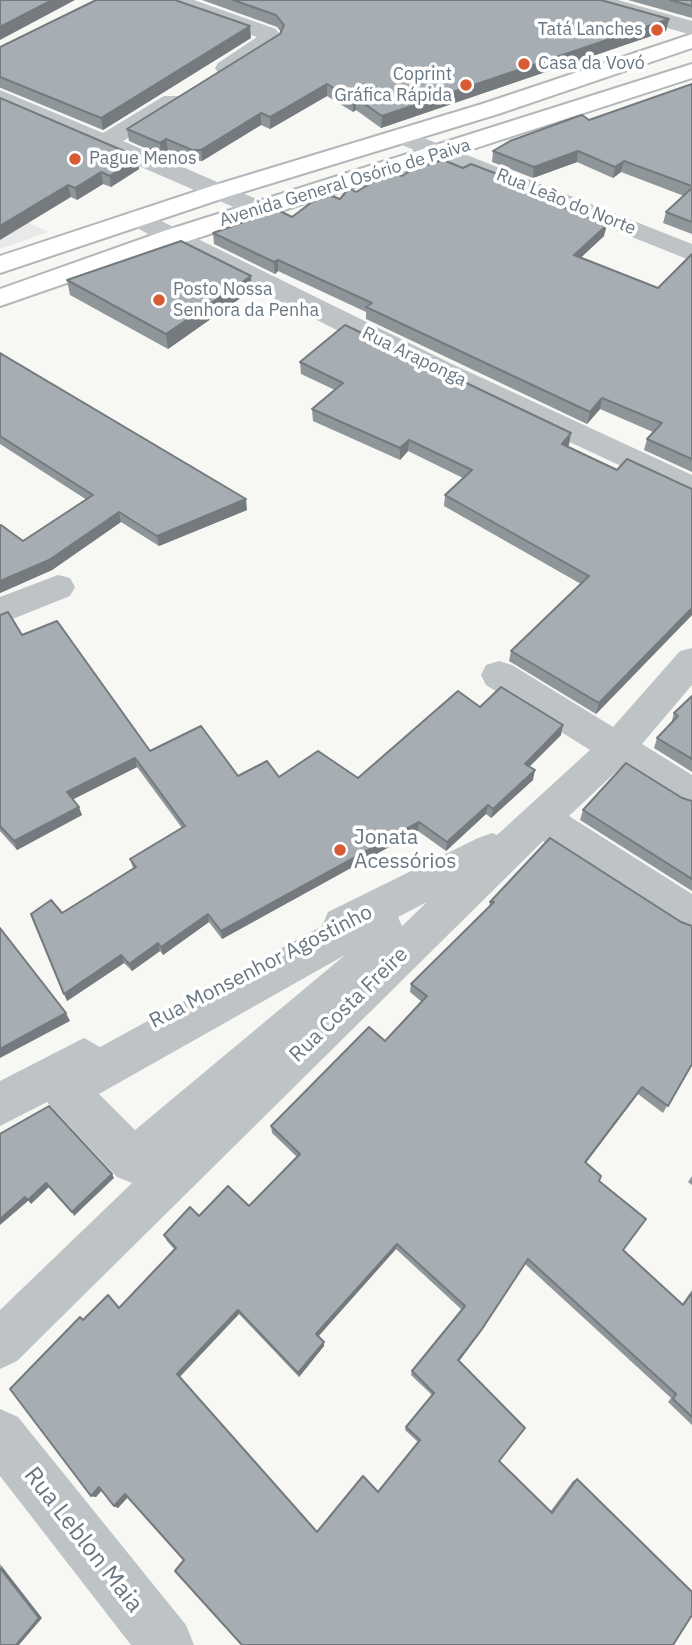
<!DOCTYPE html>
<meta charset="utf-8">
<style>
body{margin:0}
canvas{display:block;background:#f7f7f4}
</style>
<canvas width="692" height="1645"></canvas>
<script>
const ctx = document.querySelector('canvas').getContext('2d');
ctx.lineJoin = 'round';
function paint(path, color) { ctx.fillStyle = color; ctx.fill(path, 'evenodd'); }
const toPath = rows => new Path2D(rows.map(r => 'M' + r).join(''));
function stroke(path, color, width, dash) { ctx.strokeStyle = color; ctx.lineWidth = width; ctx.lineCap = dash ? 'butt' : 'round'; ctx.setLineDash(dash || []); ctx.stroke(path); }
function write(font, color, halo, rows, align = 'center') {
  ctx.font = font + ' "IBM Plex Sans",sans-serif'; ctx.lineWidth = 7; ctx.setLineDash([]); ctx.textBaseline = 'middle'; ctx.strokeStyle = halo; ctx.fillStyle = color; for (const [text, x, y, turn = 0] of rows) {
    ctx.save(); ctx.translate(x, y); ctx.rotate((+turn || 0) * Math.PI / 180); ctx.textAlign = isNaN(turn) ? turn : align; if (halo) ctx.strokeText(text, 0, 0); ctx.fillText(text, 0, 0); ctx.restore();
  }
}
const built = toPath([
 [0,207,28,222,48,232,0,249]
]);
const minor = toPath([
 [163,0,194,0,276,29,282,38,234,73,218,73,215,68,218,63,257,37,166,5,163,0],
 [583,0,618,0,692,21,692,35,586,5,583,0],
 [0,90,103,133,164,96,180,96,184,101,180,106,123,141,270,205,274,210,270,215,261,218,252,215,0,106,0,90],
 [401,129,692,244,692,261,392,141,389,136,392,131,401,129],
 [139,210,452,364,692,475,692,499,432,378,164,243,130,224,126,218,130,212,139,210],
 [58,575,70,578,75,587,70,596,0,624,0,597,58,575],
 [692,648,692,685,642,744,692,775,692,810,679,805,620,768,569,816,692,894,692,934,678,929,543,841,17,1361,0,1369,0,1310,132,1183,117,1177,47,1102,0,1126,0,1081,84,1038,100,1047,322,926,328,912,478,838,492,833,497,835,590,750,486,685,481,675,486,665,499,661,512,665,613,727,680,651,692,648],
 [427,902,402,926,398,917,427,902],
 [345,955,135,1130,99,1094,345,955],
 [0,1409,18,1417,186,1625,194,1645,131,1645,0,1476,0,1409]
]);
const major = toPath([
 [692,34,692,48,498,114,230,196,0,273,0,256,212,186,482,104,692,34],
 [692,64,692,78,182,243,0,306,0,289,164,231,692,64]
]);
const wall = toPath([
 [202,0,601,0,669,19,666,31,381,128,356,110,353,112,327,96,270,129,261,125,202,161,194,161,168,150,161,155,129,141,127,129,280,34,281,32,277,27],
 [628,0,692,0,692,18],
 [251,38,103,130,1,88,0,88,0,47],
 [692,84,692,234,663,223,666,212,684,196,621,172,613,178,577,162,533,178,492,162,493,151,589,120],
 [0,98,139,169,111,187,103,184,77,200,71,197],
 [463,168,505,177,504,183,604,236,581,257,658,288,692,254,692,472,644,450,647,439,653,432,600,409,587,424,366,319,366,312,278,271,275,274,214,244,213,233,292,217,356,192,402,176],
 [67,280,252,290,168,349,70,295],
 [0,353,247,510,159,546,121,522,52,570,0,593,0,526,23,541,87,500,0,444],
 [300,362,569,445,568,446,617,470,692,489,692,615,596,714,509,661,511,651,581,584,444,506,445,495,463,478,408,451,400,460,313,421,312,409,335,390,301,374],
 [0,615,150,751,238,776,358,778,480,707,561,735,529,767,533,780,491,818,486,814,446,851,418,831,222,939,209,922,163,955,160,951,132,971,124,963,67,1001,62,913,133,868,130,859,182,828,137,767,73,799,82,815,17,850,0,831],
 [692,696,692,772,654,748,657,738,671,724,674,713],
 [682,798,692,801,692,891,580,820,583,810],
 [550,838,686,1073,663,1113,638,1094,586,1163,599,1181,623,1250,682,1304,692,1290,692,1425,668,1402,671,1398,525,1264,480,1333,459,1361,499,1461,550,1512,573,1481,577,1479,692,1592,184,1560,128,1497,118,1508,114,1506,102,1490,96,1497,91,1496,83,1320,119,1308,175,1250,167,1241,164,1235,199,1216,249,1206,297,1157,272,1133,271,1126,385,1041,422,1002,410,992,411,984,489,907,490,902],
 [396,1249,462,1310,412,1371,411,1375,432,1395,406,1427,405,1430,418,1442,378,1492,317,1532,180,1377,239,1314,299,1377,324,1346,318,1336],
 [692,1176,692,1185,688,1182]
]);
const shadedWall = toPath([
 [52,0,75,0,0,40,0,27],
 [669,19,666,31,381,128,382,116],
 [250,26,251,38,103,130,101,118],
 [327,84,327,96,270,129,270,117],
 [356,98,356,110,353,112,353,100],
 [261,113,261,125,202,161,201,150],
 [166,139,168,150,161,155,160,143],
 [578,151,577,162,533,178,534,167],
 [138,157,139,169,111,187,110,176],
 [624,161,621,172,613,178,615,167],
 [101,172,103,184,77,200,75,188],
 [505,177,504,189,497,180],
 [68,185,71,197,0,240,0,226],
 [607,225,604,236,572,266,574,255],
 [278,260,278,271,275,274,274,262],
 [251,276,252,290,168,349,166,334],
 [602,398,600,409,587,424,590,412],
 [571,433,569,445,560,455,562,444],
 [409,440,408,451,400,460,400,448],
 [246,499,247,510,159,546,157,536],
 [119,512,121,522,52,570,0,593,0,581],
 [692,608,692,615,596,714,599,703],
 [563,725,561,735,523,773,525,764],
 [135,758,137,767,70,801,67,792],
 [535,770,533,780,491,818,493,809],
 [488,805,486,814,446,851,447,842],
 [79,807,82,815,17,850,14,841],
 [419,822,418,831,222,939,221,931],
 [208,914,209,922,163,955,161,947],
 [158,943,160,951,132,971,129,964],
 [121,955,124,963,67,1001,64,994],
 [66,1013,70,1021,0,1058,0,1049],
 [642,1087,638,1094,581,1169,585,1162],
 [112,1174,114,1178,74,1216,72,1212],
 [46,1183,49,1187,31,1204,28,1200],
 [25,1197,28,1201,0,1225,0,1219],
 [397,1244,396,1249,317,1338,316,1334],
 [528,1259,480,1333,457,1364,458,1360],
 [238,1310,239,1314,179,1377,177,1374],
 [324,1342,324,1346,299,1377,298,1373],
 [99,1487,103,1489,96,1497,91,1496],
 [125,1494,129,1496,118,1508,114,1506],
 [0,1564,42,1618,19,1645,16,1645]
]);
const building = toPath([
 [0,0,52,0,0,27,0,0],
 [96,0,175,0,250,26,101,118,0,77,0,47,96,0],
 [233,0,601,0,669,19,382,116,356,98,353,100,327,84,270,117,261,113,201,150,192,150,166,139,160,143,127,129,280,34,284,25,276,15,233,0],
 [670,0,692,0,692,6,670,0],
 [692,84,692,186,624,161,615,167,578,151,534,167,493,151,510,141,573,118,582,115,589,120,692,84],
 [0,98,138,157,110,176,101,172,75,188,68,185,0,226,0,98],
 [443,160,463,168,471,164,505,177,497,180,607,225,574,255,658,288,692,254,692,459,647,439,662,423,602,398,590,412,366,307,372,303,278,260,274,262,213,233,278,210,292,217,324,193,340,199,349,188,356,192,392,171,402,176,413,169,443,160],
 [692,188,692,222,666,212,692,188],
 [181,241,251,276,166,334,67,280,181,241],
 [345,325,571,433,562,444,617,470,627,459,692,489,692,608,599,703,511,651,589,576,445,495,472,470,409,440,400,448,312,409,343,383,300,362,345,325],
 [0,353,246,499,157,536,119,512,49,560,0,581,0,526,1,525,23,541,93,495,0,436,0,353],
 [8,612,22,635,57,621,150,751,201,726,238,776,267,761,279,777,318,751,358,778,458,691,480,707,501,687,563,725,525,764,535,770,493,809,488,805,447,842,419,822,221,931,208,914,161,947,158,943,129,964,121,955,64,994,31,914,51,900,62,913,136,867,130,859,185,826,135,758,67,792,79,807,14,841,0,826,0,615,8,612],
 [692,696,692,759,657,738,678,716,674,713,692,696],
 [626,763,682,798,692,801,692,879,583,810,626,763],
 [550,838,681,922,692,926,692,1064,668,1106,642,1087,585,1162,601,1176,599,1181,646,1219,623,1250,683,1305,692,1293,692,1417,673,1399,676,1394,528,1259,482,1329,458,1360,525,1428,499,1461,552,1513,577,1479,692,1592,692,1615,673,1645,242,1645,175,1571,184,1560,125,1494,114,1506,99,1487,91,1496,10,1389,80,1317,83,1320,108,1295,119,1308,176,1248,164,1235,190,1207,199,1216,228,1186,249,1206,300,1154,271,1126,369,1027,385,1041,427,996,411,984,494,902,490,902,550,838],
 [397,1244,465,1306,412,1371,434,1393,406,1427,420,1440,378,1492,363,1476,317,1532,177,1374,238,1310,298,1373,324,1342,316,1334,397,1244],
 [0,928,66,1013,0,1049,0,928],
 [49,1106,112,1174,72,1212,46,1183,28,1200,25,1197,0,1219,0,1134,49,1106],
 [0,1568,39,1618,16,1645,0,1645,0,1568]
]);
const markers = [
 [657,30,7,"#d75b34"],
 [524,64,7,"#d75b34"],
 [466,85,7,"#d75b34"],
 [75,159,7,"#d75b34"],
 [159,300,7,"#d75b34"],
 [340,850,7,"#d75b34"]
];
const farPoinames = [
 ["Tatá Lanches",643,30,"right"],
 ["Casa da Vovó",538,64],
 ["Coprint",452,75,"right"],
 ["Gráfica Rápida",452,96,"right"],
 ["Pague Menos",89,159],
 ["Posto Nossa",173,290],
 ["Senhora da Penha",173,311]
];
const farStreetnames = [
 ["Avenida General Osório de Paiva",345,183,-17],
 ["Rua Leão do Norte",566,202,22],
 ["Rua Araponga",414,357,26]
];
const poiNames = [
 ["Jonata",354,838],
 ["Acessórios",354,862]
];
const streetNames = [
 ["Rua Monsenhor Agostinho",261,967,-27],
 ["Rua Costa Freire",349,1005,-44]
];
const nearStreetnames = [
 ["Rua Leblon Maia",83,1540,52]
];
paint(built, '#e8e9e8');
stroke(major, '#b2b7ba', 4);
paint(minor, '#bec3c6');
paint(major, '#fff');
paint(wall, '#8f969a');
paint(shadedWall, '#747a7d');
paint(building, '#a6aeb3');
stroke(building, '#747a7d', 2);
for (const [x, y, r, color] of markers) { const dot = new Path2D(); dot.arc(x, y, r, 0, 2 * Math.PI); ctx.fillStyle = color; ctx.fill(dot); stroke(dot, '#fff', 2.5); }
write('18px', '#687783', '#fff', farPoinames, 'left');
write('18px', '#687783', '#fff', farStreetnames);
write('21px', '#687783', '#fff', poiNames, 'left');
write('21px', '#687783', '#fff', streetNames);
write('24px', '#687783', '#fff', nearStreetnames);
</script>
